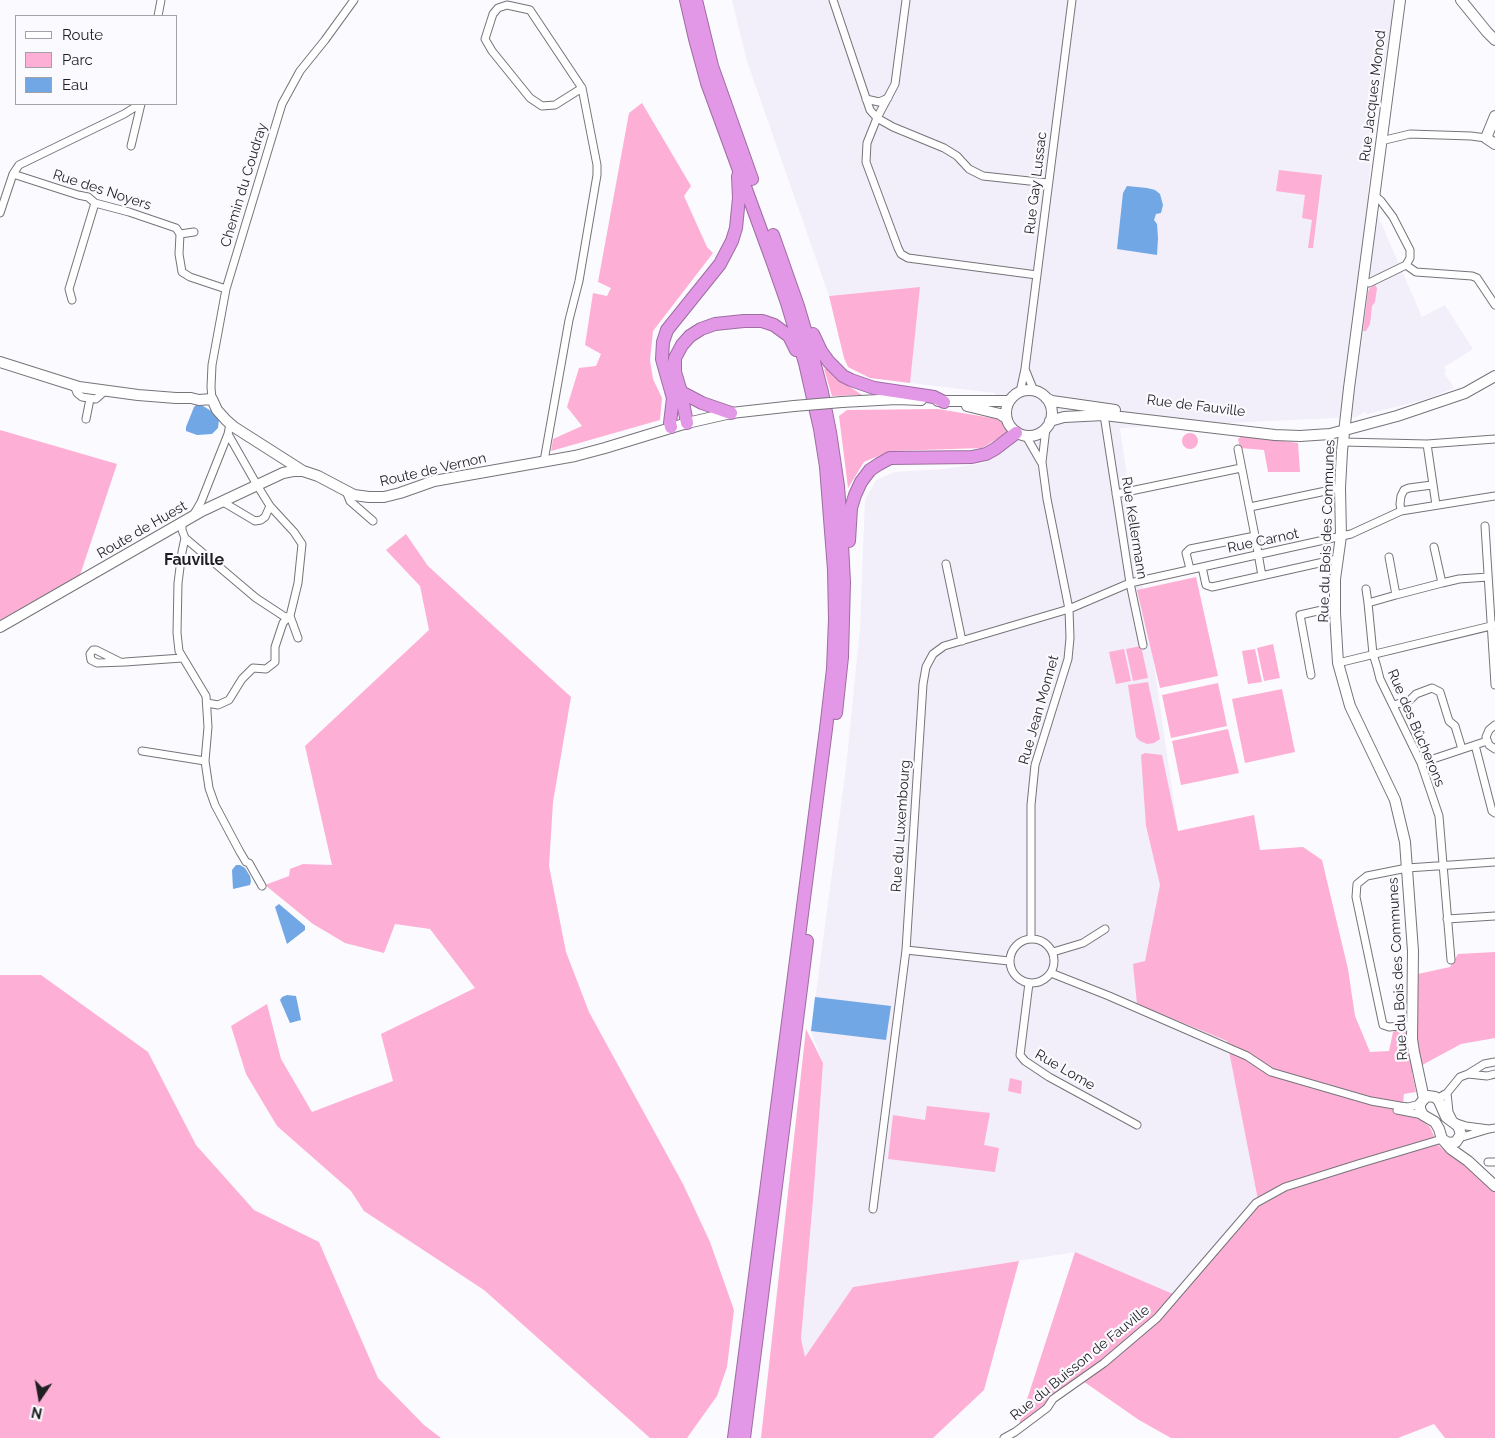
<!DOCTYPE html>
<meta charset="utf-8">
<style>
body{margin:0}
#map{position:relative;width:1495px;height:1438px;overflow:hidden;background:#fbfaff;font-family:Raleway,sans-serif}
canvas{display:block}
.legend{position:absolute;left:15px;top:15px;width:162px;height:90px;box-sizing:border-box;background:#fbfaff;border:1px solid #a3a2a6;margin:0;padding:6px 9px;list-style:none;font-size:15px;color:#1f1e20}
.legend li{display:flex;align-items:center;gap:10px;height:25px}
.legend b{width:25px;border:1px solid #a3a2a6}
.north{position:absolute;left:15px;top:1373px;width:50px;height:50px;-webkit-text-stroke:4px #fbfaff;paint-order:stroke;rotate:192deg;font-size:14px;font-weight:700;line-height:20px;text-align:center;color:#1f1e20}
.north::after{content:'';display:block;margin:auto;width:18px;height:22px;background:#1f1e20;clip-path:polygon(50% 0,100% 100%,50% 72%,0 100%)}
</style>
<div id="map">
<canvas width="1495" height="1438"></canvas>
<ul class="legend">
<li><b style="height:6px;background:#fff"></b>Route</li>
<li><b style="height:14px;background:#feafd5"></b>Parc</li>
<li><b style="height:14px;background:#70a7e4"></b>Eau</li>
</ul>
<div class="north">N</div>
</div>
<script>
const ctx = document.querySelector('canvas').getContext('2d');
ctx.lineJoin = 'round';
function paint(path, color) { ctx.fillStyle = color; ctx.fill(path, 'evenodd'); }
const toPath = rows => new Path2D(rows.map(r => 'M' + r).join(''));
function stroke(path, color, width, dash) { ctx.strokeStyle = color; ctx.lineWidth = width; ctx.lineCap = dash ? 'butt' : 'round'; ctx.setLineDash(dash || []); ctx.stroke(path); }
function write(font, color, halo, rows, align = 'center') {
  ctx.font = font + ' Raleway,sans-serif'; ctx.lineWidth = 4.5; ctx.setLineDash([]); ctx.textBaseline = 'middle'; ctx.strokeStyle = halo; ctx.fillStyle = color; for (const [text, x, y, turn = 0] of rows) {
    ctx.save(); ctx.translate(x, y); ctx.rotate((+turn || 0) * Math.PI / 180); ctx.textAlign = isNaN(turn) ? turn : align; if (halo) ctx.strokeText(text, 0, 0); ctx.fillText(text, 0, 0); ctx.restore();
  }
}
const built = toPath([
 [732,0,1396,0,1374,123,1368,193,1422,317,1445,305,1473,349,1444,367,1446,372,1444,373,1454,388,1427,399,1367,414,1365,412,1356,417,1120,428,1178,831,1146,827,1160,885,1137,1004,1227,1041,1259,1205,1180,1297,1075,1252,853,1287,805,1358,801,1339,814,1188,823,1063,811,1031,846,768,860,629,865,500,876,480,895,472,944,469,984,463,1012,445,995,393,910,383,920,287,829,296,747,61]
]);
const green = toPath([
 [642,103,691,186,684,196,707,247,713,253,653,331,650,360,653,379,662,398,660,420,551,451,553,439,582,426,567,407,579,368,596,366,601,354,585,345,593,293,607,296,611,288,598,282,629,113],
 [1279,170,1322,175,1313,248,1308,248,1312,220,1302,218,1305,195,1276,191],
 [1375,285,1377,288,1375,302,1372,306,1370,324,1366,331,1363,331,1368,292,1370,288],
 [920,287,910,383,870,378,848,367,844,358,829,296],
 [828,368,837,378,862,395,832,396,824,369],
 [938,409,1004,420,1008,432,982,448,890,451,864,462,848,488,839,416,847,410],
 [0,430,117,464,80,575,0,620],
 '1182 441a8 8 0 1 1 16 0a8 8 0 1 1-16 0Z',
 [1243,435,1298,443,1300,472,1268,472,1264,450,1240,448,1238,439],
 [406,534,428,566,571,697,553,802,549,866,566,952,589,1012,683,1184,710,1242,734,1310,727,1367,717,1396,687,1438,650,1438,484,1290,364,1211,351,1191,277,1126,246,1074,231,1026,267,1004,281,1059,312,1112,393,1081,381,1034,475,988,430,929,395,924,384,953,345,943,313,924,265,885,289,876,290,869,303,864,332,865,305,746,429,630,420,586,386,550],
 [1196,577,1218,676,1160,688,1137,590],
 [1273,644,1280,678,1264,681,1257,648],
 [1141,646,1148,678,1133,681,1126,649],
 [1124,649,1131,681,1116,684,1109,652],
 [1255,649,1262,682,1248,684,1242,651],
 [1148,682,1160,739,1154,743,1147,744,1140,741,1136,737,1128,685],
 [1218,683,1227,726,1171,738,1162,695],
 [1282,689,1295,752,1245,763,1232,699],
 [1228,729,1239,773,1181,785,1172,741],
 [1145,753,1162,755,1178,831,1254,815,1260,850,1303,847,1322,860,1348,969,1355,1016,1370,1052,1389,1051,1393,1032,1406,1026,1414,1026,1418,974,1450,967,1458,954,1495,952,1495,1038,1461,1044,1424,1064,1412,1072,1416,1092,1404,1094,1402,1114,1414,1115,1430,1127,1438,1145,1450,1155,1459,1158,1481,1177,1495,1192,1495,1438,1445,1438,1434,1424,1398,1438,1171,1438,1139,1420,1080,1379,1019,1424,1075,1252,1180,1297,1259,1205,1227,1041,1137,1004,1133,964,1145,961,1160,885,1146,826,1141,755],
 [0,975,41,975,148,1052,196,1145,254,1210,319,1242,378,1378,424,1425,441,1438,0,1438],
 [806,1029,823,1063,814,1188,801,1339,805,1357,853,1287,1019,1261,984,1390,933,1438,761,1438],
 [1010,1078,1022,1081,1021,1094,1008,1091],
 [927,1106,990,1113,984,1145,999,1148,995,1172,888,1159,893,1115,925,1120]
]);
const water = toPath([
 [1127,186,1147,188,1155,190,1160,194,1163,205,1161,213,1156,214,1154,220,1157,224,1158,238,1157,255,1117,249,1123,193],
 [197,404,203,406,213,412,219,420,218,428,212,434,197,435,186,431,186,427,194,407],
 [236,865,240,865,245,868,250,876,251,881,250,885,233,889,232,870],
 [279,904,305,926,305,930,287,944,275,907],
 [287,995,296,996,301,1020,290,1023,280,1000,282,997],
 [815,997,891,1006,886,1040,811,1031]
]);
const street = toPath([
 [833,0,870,110,877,118,893,127,944,148,957,156,969,169,983,176,1048,183],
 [906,0,895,84,877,118,867,143,866,162,898,248,901,254,908,258,1037,275],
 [158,16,161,0],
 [866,99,879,102,888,98],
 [1381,141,1410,134,1471,136,1486,138],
 [131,146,141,104],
 [13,174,78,195,88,197,95,203,129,212,176,228,180,234,179,254,182,272,190,277,226,289],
 [0,213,13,174,19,165,124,114,140,104],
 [180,234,194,232],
 [1406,265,1416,272,1472,276,1477,278,1495,305],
 [1363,281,1369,283,1406,265,1410,258,1410,250,1393,217,1381,201,1375,196],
 [72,300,69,289,95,203],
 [1025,369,1034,391],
 [74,385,77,393,82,397,96,399,105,391],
 [1020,392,1025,369,1072,0],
 [212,399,211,387,212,365,226,289,282,104,300,71,325,40,354,0],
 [1104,415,1130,583,1143,645],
 [86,419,90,399],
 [230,424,228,434,257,485,270,506,294,532,302,544,298,583,290,616,298,638],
 [1026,436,1041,462],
 [1343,442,1427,444,1495,439],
 [1427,444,1436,505],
 [1238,449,1255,536,1262,576],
 [544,461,569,320,579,281,597,175,597,165,582,88,555,105,542,106,530,98,492,51,485,39,493,14,498,8,507,5,530,10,582,88],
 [346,491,350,501,373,521],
 [1116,494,1241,468],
 [223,502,255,521,261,520,265,517,270,506],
 [1250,507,1340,488],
 [1401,511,1400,504,1401,496,1404,490,1409,488,1432,485],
 [194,514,201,502,228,434],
 [182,524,182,530,185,538,256,598,285,617,290,616],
 [1485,526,1495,685],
 [185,538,182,552,178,583,177,633,179,651,206,696,208,727,205,761,209,788,215,805,240,852,246,862,249,863,262,886],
 [946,564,962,641],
 [1202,567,1206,585,1212,587,1337,559],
 [1190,569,1186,553,1190,549,1255,536],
 [1442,583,1459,579,1488,577],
 [1366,589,1368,603,1373,654,1377,667,1380,679,1421,763,1439,816,1451,960],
 [1396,595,1442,583,1434,547],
 [1368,603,1396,595,1389,557],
 [120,662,96,650,93,650,90,654,91,660,97,663,125,662,182,658],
 [1338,663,1495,625],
 [1311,675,1300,615,1335,607],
 [207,703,218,705,229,700,242,679,253,668,266,669,275,662,275,647,283,623,289,616],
 [1394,705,1410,700,1416,694,1432,688,1440,692,1449,721,1455,726,1462,749],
 [1495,725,1489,730,1486,737,1489,745,1495,749],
 [1475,745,1492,811,1495,813],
 [142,751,205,761],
 [1421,763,1487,741],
 [1447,919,1495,916],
 [1031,938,1031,805,1035,765,1068,659,1070,638,1069,609,1047,499,1042,462,1046,428],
 '1010 961a22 22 0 1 1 44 0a22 22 0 1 1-44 0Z',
 [906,950,1009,961],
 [1053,952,1083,943,1105,929],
 [1051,973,1109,996,1247,1056,1271,1072,1371,1101,1400,1106,1408,1107,1420,1104],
 [1029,983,1020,1055,1025,1061,1049,1077,1137,1125],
 [1413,1025,1389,1027,1383,1025,1356,897,1357,884,1367,876,1407,868,1495,862],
 [1468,1074,1487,1076,1495,1074],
 [1447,1093,1449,1112,1454,1122,1466,1126,1489,1129],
 [1435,1097,1440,1097,1447,1093,1460,1077,1468,1074,1484,1064,1495,1062],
 [1397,1110,1423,1115],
 [1459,1138,1489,1129,1495,1128],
 [1488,1162,1495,1162],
 [873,1209,906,950,923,684,926,667,933,654,944,646,1069,609,1130,583,1351,534,1401,511,1495,496],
 [1004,1438,1015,1432,1047,1408,1053,1399,1104,1363,1157,1318,1256,1203,1285,1187,1358,1164,1442,1139]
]);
const secondary = toPath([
 [1400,0,1349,388,1342,451,1340,488,1341,536,1335,579,1335,613,1338,663,1350,706,1395,800,1405,842,1413,951,1412,1039,1414,1052,1424,1099,1420,1104,1420,1109,1423,1115,1435,1122,1439,1129,1442,1139,1448,1143,1456,1142,1461,1134,1458,1126,1446,1117,1439,1101,1435,1097,1428,1096,1424,1099],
 [1461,0,1487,32,1495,40],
 [1495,116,1486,138,1495,144],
 [0,362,79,387,138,395,176,398,191,398,199,400,212,399,217,410,226,420,234,427,303,471,318,476,354,495,369,497,384,497,400,493,434,481,575,456,605,448,687,423,731,413,794,406],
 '1006 413a23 23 0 1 1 46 0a23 23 0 1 1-46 0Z',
 [1046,398,1052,401,1115,410],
 [938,401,1009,401],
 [842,402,897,399,921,400],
 [967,406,1000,414,1006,418],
 [1050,421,1064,417,1104,415,1275,435,1300,436,1330,434,1397,416,1465,393,1495,376],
 [0,627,202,511,283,473,293,471,303,471],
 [1443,1140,1451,1149,1468,1161,1495,1186]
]);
const highway = toPath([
 [686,0,695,39,707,83,773,263,787,303,805,363,820,429,826,467,834,570,835,619,833,669,826,729,734,1438],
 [696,0,712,66,752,179],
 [773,235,798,306,811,350,822,392,830,432,838,486,841,525,844,582,842,657,836,713],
 [813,334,821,351,829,362,843,376,851,380,874,388,934,397,944,402],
 [681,392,702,403,731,413],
 [687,423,681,392,675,372,675,358,682,345,690,336,701,329,715,324,744,321,762,321,774,325,789,336,796,350],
 [671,427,670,423,673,398,662,359,663,342,667,330,720,264,732,241,736,228,739,198,738,176],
 [849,541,851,508,855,495,861,482,870,470,879,464,890,458,972,457,986,454,995,449,1016,433],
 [744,1438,807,941]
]);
const secondaryBridge = toPath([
 [794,406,842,402]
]);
const streetNames = [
 ["Rue Jacques Monod",1373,96,-83],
 ["Rue Gay Lussac",1036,183,-83],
 ["Chemin du Coudray",244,185,-73],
 ["Rue des Noyers",102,190,18],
 ["Rue de Fauville",1196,406,7],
 ["Route de Vernon",433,470,-13],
 ["Rue Kellermann",1134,528,81],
 ["Route de Huest",142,530,-30],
 ["Rue du Bois des Communes",1327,531,-88],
 ["Rue Carnot",1263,541,-12],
 ["Rue Jean Monnet",1039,710,-74],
 ["Rue des Bûcherons",1416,728,67],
 ["Rue du Luxembourg",901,826,-86],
 ["Rue du Bois des Communes",1398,969,-93],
 ["Rue Lome",1065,1070,30],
 ["Rue du Buisson de Fauville",1080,1363,-39]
];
const quarterNames = [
 ["Fauville",194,560]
];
paint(built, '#f2eefa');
paint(green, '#feafd5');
paint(water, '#70a7e4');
stroke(street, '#767479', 9);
stroke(secondary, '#767479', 12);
stroke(highway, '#9e6da1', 14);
stroke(street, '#fff', 7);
stroke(secondary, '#fff', 10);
stroke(highway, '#e297e7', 12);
stroke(secondaryBridge, '#767479', 12, []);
stroke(secondaryBridge, '#fff', 10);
write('14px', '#1f1e20', '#fbfaff', streetNames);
write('bold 16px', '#1f1e20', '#fbfaff', quarterNames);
</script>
